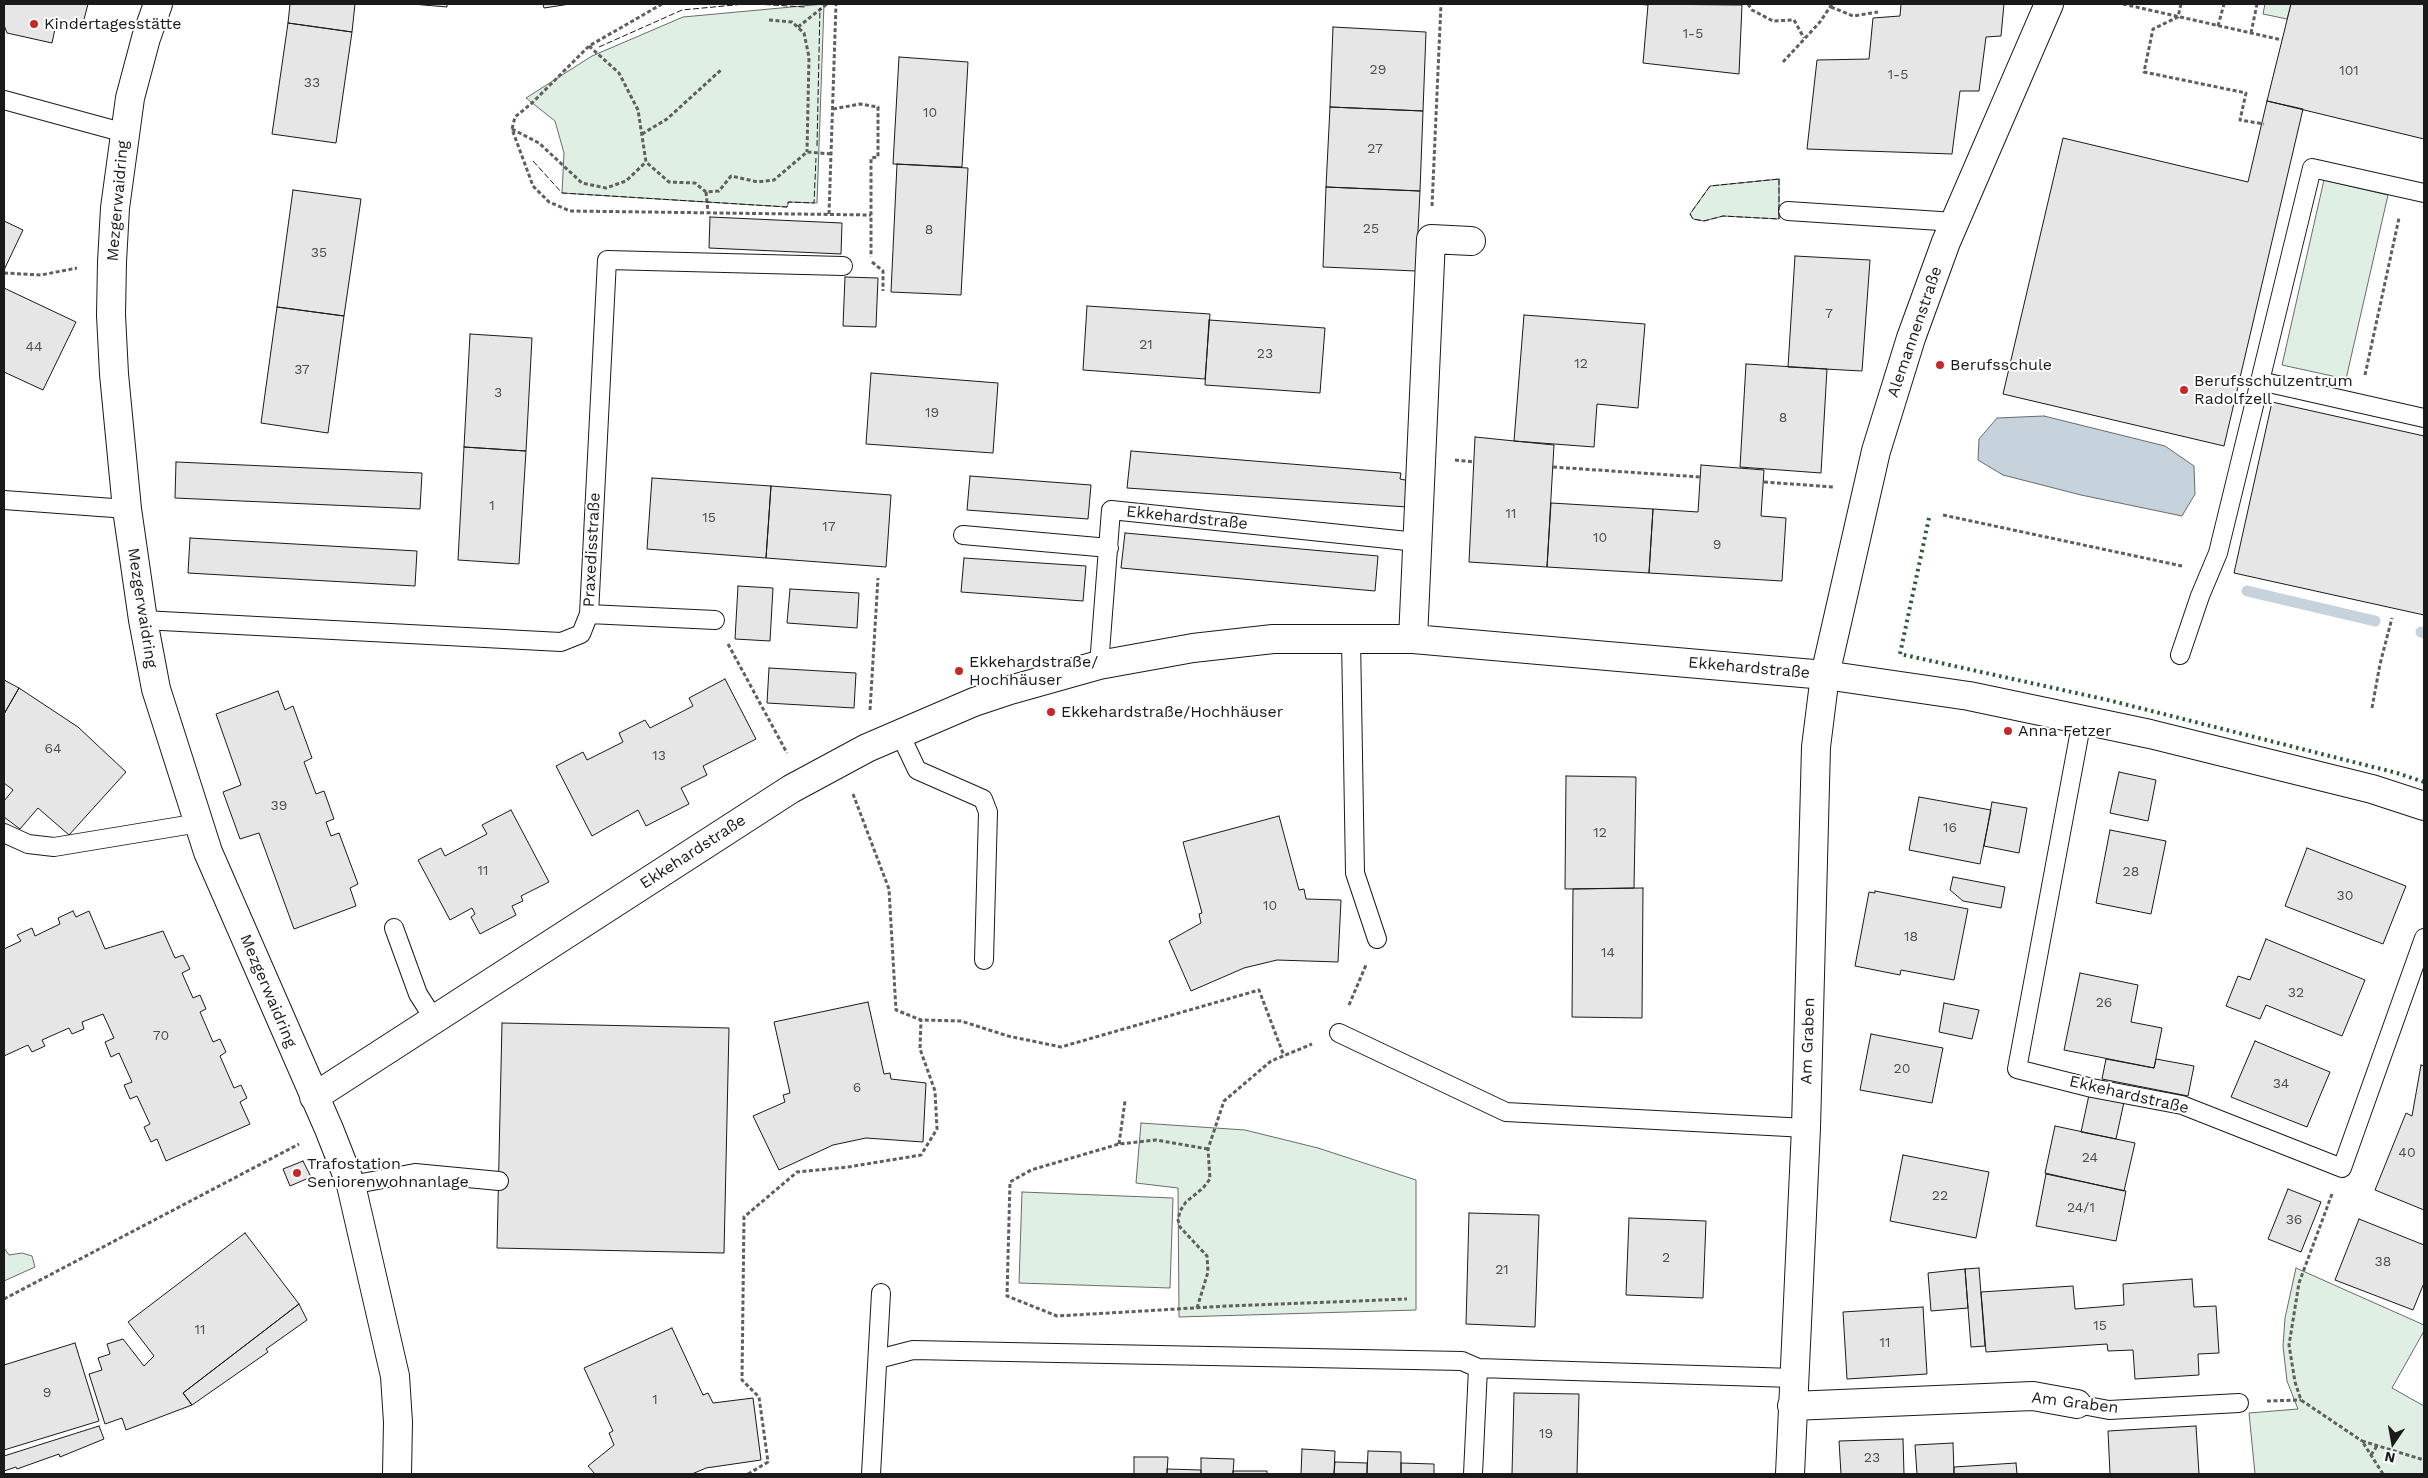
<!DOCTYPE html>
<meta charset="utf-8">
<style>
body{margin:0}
#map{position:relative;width:2428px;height:1478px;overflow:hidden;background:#fff;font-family:"Work Sans",sans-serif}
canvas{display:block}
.frame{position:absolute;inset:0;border:5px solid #1a1a1a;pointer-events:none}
.north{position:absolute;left:2368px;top:1418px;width:50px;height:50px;-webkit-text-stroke:4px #fff;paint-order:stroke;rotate:192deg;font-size:14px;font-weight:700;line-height:20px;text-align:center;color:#1a1a1a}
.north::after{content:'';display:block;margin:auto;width:18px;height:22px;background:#1a1a1a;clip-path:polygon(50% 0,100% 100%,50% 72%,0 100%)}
</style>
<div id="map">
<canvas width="2428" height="1478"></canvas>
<div class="frame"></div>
<div class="north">N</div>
</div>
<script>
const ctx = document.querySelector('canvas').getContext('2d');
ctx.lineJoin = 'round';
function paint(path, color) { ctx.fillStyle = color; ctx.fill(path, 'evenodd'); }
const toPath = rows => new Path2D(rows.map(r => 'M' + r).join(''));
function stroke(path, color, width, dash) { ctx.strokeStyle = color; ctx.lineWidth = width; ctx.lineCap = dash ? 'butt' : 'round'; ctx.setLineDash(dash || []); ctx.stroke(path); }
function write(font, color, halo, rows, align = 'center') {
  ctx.font = font + ' "Work Sans",sans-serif'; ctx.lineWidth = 4; ctx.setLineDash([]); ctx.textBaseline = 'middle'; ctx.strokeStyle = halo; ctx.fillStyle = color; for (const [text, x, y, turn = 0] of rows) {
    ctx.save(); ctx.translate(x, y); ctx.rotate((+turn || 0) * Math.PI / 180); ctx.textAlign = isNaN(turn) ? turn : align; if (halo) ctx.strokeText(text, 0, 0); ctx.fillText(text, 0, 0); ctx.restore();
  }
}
const green = toPath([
 [824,4,817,203,789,202,787,207,562,193,564,153,555,121,526,98,592,56,683,17,824,4],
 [2265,4,2291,4,2287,19,2263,14,2265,4],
 [1779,179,1779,219,1723,216,1704,221,1693,219,1690,214,1710,186,1779,179],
 [2324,180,2388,195,2346,379,2282,365,2324,180],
 [1141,1123,1245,1130,1318,1148,1416,1180,1416,1310,1179,1317,1178,1188,1136,1183,1141,1123],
 [1022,1192,1173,1198,1170,1288,1019,1283,1022,1192],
 [4,1248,9,1255,22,1253,32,1256,35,1267,4,1281,4,1248],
 [2296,1268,2424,1325,2424,1331,2392,1388,2424,1406,2424,1474,2255,1474,2249,1413,2298,1409,2287,1381,2283,1346,2285,1318,2296,1268]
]);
const water = toPath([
 [2044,416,2165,446,2194,466,2195,494,2182,516,2081,495,2003,475,1978,460,1979,439,1997,418,2044,416]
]);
const stream = toPath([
 [2247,591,2375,621],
 [2421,632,2424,633]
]);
const building = toPath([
 [4,4,88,4,82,27,67,23,55,29,52,43,7,33,4,25,4,4],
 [290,4,355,4,352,32,288,23,290,4],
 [412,4,447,4,447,7,412,4],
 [543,4,570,4,544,8,543,4],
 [1636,4,1742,5,1739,74,1643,63,1648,5,1636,4],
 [1901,4,2004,4,2001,36,1986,37,1979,91,1960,91,1952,154,1807,149,1817,60,1869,59,1873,18,1900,16,1901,4],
 [2291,4,2424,4,2424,139,2267,101,2291,4],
 [288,23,352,32,336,143,272,134,288,23],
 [1333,27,1426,32,1423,111,1330,107,1333,27],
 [899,57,968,62,962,167,893,164,899,57],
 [2267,101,2303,109,2224,446,2003,394,2063,138,2248,182,2267,101],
 [1330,107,1423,111,1420,191,1326,187,1330,107],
 [897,164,968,168,961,295,891,292,897,164],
 [1326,187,1420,191,1416,271,1323,267,1326,187],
 [293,190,361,199,344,316,277,307,293,190],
 [710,217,842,223,841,254,709,248,710,217],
 [4,221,23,230,4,270,4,221],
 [1795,256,1870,260,1862,371,1788,367,1795,256],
 [845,277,878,278,876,327,843,326,845,277],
 [4,288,76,322,43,390,4,372,4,288],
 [1087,306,1210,314,1205,379,1083,370,1087,306],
 [277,307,344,316,328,433,261,423,277,307],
 [1524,315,1645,324,1638,408,1597,404,1594,447,1514,441,1524,315],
 [1209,320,1325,328,1320,393,1205,385,1209,320],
 [470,334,532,338,526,451,464,447,470,334],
 [1746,364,1827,369,1821,473,1740,467,1746,364],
 [871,373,998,383,993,453,866,444,871,373],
 [2272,402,2424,436,2424,615,2234,573,2272,402],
 [1475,437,1554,445,1547,567,1469,562,1475,437],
 [464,447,526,451,519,564,458,560,464,447],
 [1131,451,1401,473,1400,479,1410,481,1407,507,1127,488,1131,451],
 [176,462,422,473,420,509,175,498,176,462],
 [1701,465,1764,470,1761,516,1786,518,1782,581,1649,573,1653,509,1698,512,1701,465],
 [970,476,1091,485,1088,519,967,510,970,476],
 [652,478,771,486,766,558,647,549,652,478],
 [771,486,891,495,886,567,766,558,771,486],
 [1551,503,1653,509,1649,573,1547,567,1551,503],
 [1125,533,1378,556,1375,591,1121,568,1125,533],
 [190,538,417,551,415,586,188,573,190,538],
 [964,558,1086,566,1083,601,961,592,964,558],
 [738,586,773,588,770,641,735,639,738,586],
 [790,589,859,593,857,628,787,623,790,589],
 [769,668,856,673,854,708,767,703,769,668],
 [725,679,756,739,703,766,707,775,681,788,689,804,646,826,638,810,592,836,556,766,583,752,587,760,623,742,619,733,645,720,650,728,693,706,689,698,725,679],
 [4,680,19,688,4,714,4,680],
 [19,688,78,727,126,772,69,835,38,808,20,829,4,817,4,801,13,790,4,783,4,714,19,688],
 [278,691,285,710,293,706,312,758,304,762,316,794,324,791,334,819,326,822,331,836,339,833,358,884,350,888,356,906,294,929,259,833,240,839,223,792,241,785,216,714,278,691],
 [2119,772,2156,780,2148,821,2110,813,2119,772],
 [1566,776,1636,777,1634,888,1565,889,1566,776],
 [1919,797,1991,810,1980,864,1909,850,1919,797],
 [1992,802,2027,808,2019,853,1984,846,1992,802],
 [511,810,549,882,521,896,523,901,512,906,516,915,480,934,471,917,475,914,472,908,450,920,418,860,441,848,445,856,487,834,482,825,511,810],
 [1279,816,1299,890,1304,889,1306,899,1341,900,1338,962,1277,960,1244,968,1191,991,1169,941,1201,923,1199,914,1202,913,1183,842,1279,816],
 [2110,830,2166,841,2151,914,2096,903,2110,830],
 [2307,848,2406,886,2383,944,2285,906,2307,848],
 [1953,877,2005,887,2001,908,1963,901,1950,890,1953,877],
 [1643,888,1642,1018,1572,1017,1573,889,1643,888],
 [1875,891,1968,909,1954,980,1901,970,1900,975,1855,966,1869,892,1875,893,1875,891],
 [73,911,76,917,89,911,105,949,163,931,175,958,183,955,190,969,182,973,193,998,200,995,206,1009,200,1012,213,1042,220,1039,226,1052,220,1056,234,1088,241,1085,247,1098,240,1102,250,1124,166,1161,157,1139,151,1142,144,1127,150,1124,137,1096,130,1099,124,1085,132,1082,119,1053,111,1057,105,1042,114,1038,103,1014,82,1022,84,1029,72,1034,69,1028,42,1040,45,1046,32,1052,28,1045,4,1056,4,949,21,941,17,935,32,928,35,936,60,924,58,918,73,911],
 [2266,939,2365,980,2342,1036,2266,1005,2260,1019,2226,1006,2238,976,2250,980,2266,939],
 [2080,973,2138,985,2131,1022,2162,1028,2154,1068,2064,1050,2080,973],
 [868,1002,884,1074,890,1073,891,1079,926,1083,923,1142,866,1138,833,1145,779,1170,753,1116,785,1102,783,1095,790,1093,774,1022,868,1002],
 [1944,1003,1979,1010,1972,1039,1939,1032,1944,1003],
 [502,1023,729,1028,724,1253,497,1248,502,1023],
 [1871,1034,1943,1048,1932,1103,1860,1090,1871,1034],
 [2255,1041,2330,1072,2307,1127,2231,1097,2255,1041],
 [2106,1059,2154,1068,2156,1059,2194,1066,2188,1096,2102,1079,2106,1059],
 [2421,1065,2424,1066,2424,1210,2375,1190,2406,1113,2412,1116,2421,1065],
 [2089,1095,2124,1102,2116,1139,2081,1132,2089,1095],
 [2055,1126,2135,1143,2124,1191,2045,1173,2055,1126],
 [1903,1155,1989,1172,1976,1238,1890,1221,1903,1155],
 [303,1161,311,1177,290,1186,283,1169,303,1161],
 [2046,1174,2126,1191,2116,1241,2036,1226,2046,1174],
 [2288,1189,2321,1202,2301,1252,2268,1239,2288,1189],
 [1469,1213,1539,1215,1535,1327,1466,1324,1469,1213],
 [1629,1218,1706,1221,1703,1298,1626,1295,1629,1218],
 [2359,1219,2424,1245,2424,1283,2413,1310,2335,1280,2359,1219],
 [245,1233,299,1304,183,1393,192,1405,126,1430,122,1418,105,1424,89,1374,102,1370,98,1358,110,1354,107,1344,123,1339,144,1366,154,1356,128,1322,245,1233],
 [1979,1268,1985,1346,1971,1347,1965,1269,1979,1268],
 [1965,1269,1968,1308,1931,1311,1928,1273,1965,1269],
 [2192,1279,2194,1307,2216,1306,2219,1353,2198,1354,2199,1375,2135,1379,2133,1350,2108,1351,2107,1344,1986,1352,1981,1292,2073,1286,2075,1309,2124,1305,2123,1284,2192,1279],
 [299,1304,307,1320,266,1349,268,1352,192,1405,183,1393,299,1304],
 [1923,1307,1927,1374,1847,1379,1843,1312,1923,1307],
 [672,1328,703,1395,708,1393,713,1403,753,1398,761,1460,706,1468,692,1474,595,1474,588,1466,614,1445,609,1433,613,1431,584,1368,672,1328],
 [75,1343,99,1421,4,1450,4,1365,75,1343],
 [1514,1393,1579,1394,1577,1474,1512,1474,1514,1393],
 [99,1426,104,1439,60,1457,59,1454,17,1469,16,1467,4,1471,4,1456,99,1426],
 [2196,1426,2199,1474,2110,1474,2108,1431,2196,1426],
 [1903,1439,1904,1474,1841,1474,1839,1441,1903,1439],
 [1953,1443,1954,1474,1917,1474,1915,1445,1953,1443],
 [1302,1449,1335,1451,1334,1474,1301,1474,1302,1449],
 [1368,1451,1401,1452,1401,1474,1367,1474,1368,1451],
 [1134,1457,1168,1457,1167,1474,1134,1474,1134,1457],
 [1201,1458,1234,1459,1233,1474,1201,1474,1201,1458],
 [1335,1462,1367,1463,1367,1474,1334,1474,1335,1462],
 [1401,1463,1434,1464,1434,1474,1401,1474,1401,1463],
 [2016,1463,2017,1474,1954,1474,1954,1467,2016,1463],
 [1167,1469,1201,1470,1201,1474,1167,1474,1167,1469],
 [1233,1471,1267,1471,1267,1474,1233,1474,1233,1471]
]);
const path = toPath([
 [662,4,589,46,532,103,515,117,512,129,533,186,549,202,570,211,871,215],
 [1748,4,1752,10,1773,21,1794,20,1804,38],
 [2123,4,2282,40],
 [2181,4,2178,17,2153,29,2144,72,2246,93,2240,120,2264,124],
 [1831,7,1853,16,1878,12],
 [769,20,792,22,804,33,809,57,807,152],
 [2218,26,2224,4],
 [798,27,827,4],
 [2251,33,2257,4],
 [589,46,619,73,638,110,646,162,669,182,695,183,706,192,719,191,731,176,758,182,774,180,807,152,832,154],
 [1783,62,1820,22,1832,4],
 [833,109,860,104,878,107,878,157,871,158,871,257],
 [512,129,539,143,582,183,606,188,626,181,646,162],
 [642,134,667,119,722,69],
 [706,192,708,212],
 [1432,206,1441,4],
 [829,214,836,4],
 [872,262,883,271,883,291],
 [4,273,41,275,77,268],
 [2365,375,2399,218],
 [1455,460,1474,462],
 [1553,467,1700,477],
 [1764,482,1834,487],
 [1943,515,2182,566],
 [728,644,787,753],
 [2372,708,2380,664,2392,618],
 [870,710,878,578],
 [853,794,889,889,896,1010,921,1020,961,1021,1008,1036,1061,1047,1259,990,1284,1056],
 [1349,1005,1366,965],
 [1119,1144,1125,1101],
 [1208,1149,1156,1140,1119,1144,1031,1170,1010,1182,1007,1296,1057,1316,1228,1306,1407,1299],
 [2332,1194,2299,1283,2289,1345,2295,1382,2301,1400,2362,1441],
 [4,1299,299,1144],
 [1197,1308,1208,1272,1207,1256,1180,1227,1178,1220,1180,1211,1186,1202,1203,1188,1210,1179,1208,1149,1224,1101,1271,1061,1312,1044],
 [2267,1401,2301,1400],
 [2371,1455,2377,1446],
 [748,1474,768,1462,759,1397,742,1380,744,1217,797,1172,848,1167,921,1155,937,1129,935,1091,920,1049,921,1020],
 [2383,1474,2362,1441,2424,1460]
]);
const lane = toPath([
 [4,100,125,133],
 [1788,211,1955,222],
 [2260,381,2424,418],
 [4,500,127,509],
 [963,535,1109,548],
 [589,614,715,620],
 [143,620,561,642,581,634,589,614,607,260,843,266],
 [1351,638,1355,873,1377,939],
 [2180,655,2200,596,2218,553,2312,168,2424,193],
 [1099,665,1111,510,1417,542],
 [2082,720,2017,1069,2092,1088,2182,1105,2342,1168,2424,938],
 [900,734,917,770,983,799,988,812,984,960],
 [4,833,28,844,54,847,199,823],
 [394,928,418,994,434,1019],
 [1339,1033,1506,1112,1806,1128],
 [351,1185,415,1173,499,1181],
 [878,1359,913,1350,1057,1353,1462,1361,1478,1368,1793,1378],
 [2077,1404,2109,1410,2239,1403],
 [871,1474,881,1293],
 [1473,1474,1478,1368]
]);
const street = toPath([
 [158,4,146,38,130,98,115,208,112,262,111,315,114,374,127,509,143,620,156,689,208,852,329,1129,351,1185,395,1376,398,1422,397,1474],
 [1413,639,1431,239,1471,241],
 [314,1097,791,789,867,748,974,702,1010,690,1099,665,1193,648,1273,639,1413,639,1825,675,1969,696,2150,734,2372,789,2424,806],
 [1792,1406,2033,1396,2077,1404],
 [1790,1474,1806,1128,1816,747,1825,675,1876,451,1911,338,1946,242,2049,4]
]);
const hedge = toPath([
 [1929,518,1900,654,2108,700,2397,773,2424,782]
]);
const fence = toPath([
 [756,4,805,7],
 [599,47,682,10,745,4],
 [817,146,820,8],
 [533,161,562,193,787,207,788,202,814,203,816,158],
 [1779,179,1779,219,1723,216,1704,221,1693,219,1690,214,1710,186,1779,179]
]);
const markers = [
 [34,24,5,"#c62828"],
 [1940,365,5,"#c62828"],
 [2184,390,5,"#c62828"],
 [959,671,5,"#c62828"],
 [1051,712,5,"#c62828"],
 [2008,731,5,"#c62828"],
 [297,1173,5,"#c62828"]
];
const numberNames = [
 ["1-5",1693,34],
 ["29",1378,70],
 ["101",2349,71],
 ["1-5",1898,75],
 ["33",312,83],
 ["10",930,113],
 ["27",1375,149],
 ["25",1371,229],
 ["8",929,230],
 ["35",319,253],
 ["7",1829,314],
 ["21",1146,345],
 ["44",34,347],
 ["23",1265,354],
 ["12",1581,364],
 ["37",302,370],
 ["3",498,393],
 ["19",932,413],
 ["8",1783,418],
 ["1",492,506],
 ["11",1511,514],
 ["15",709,518],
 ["17",829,527],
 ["10",1600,538],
 ["9",1717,545],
 ["64",53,749],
 ["13",659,756],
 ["39",279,806],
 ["16",1950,828],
 ["12",1600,833],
 ["11",483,871],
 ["28",2131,872],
 ["30",2345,896],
 ["10",1270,906],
 ["18",1911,937],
 ["14",1608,953],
 ["32",2296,993],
 ["26",2104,1003],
 ["70",161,1036],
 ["20",1902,1069],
 ["34",2281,1084],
 ["6",857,1088],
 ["40",2407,1153],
 ["24",2090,1158],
 ["22",1940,1196],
 ["24/1",2081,1208],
 ["36",2294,1220],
 ["2",1666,1258],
 ["38",2383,1262],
 ["21",1502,1270],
 ["15",2100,1326],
 ["11",200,1330],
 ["11",1885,1343],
 ["9",47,1393],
 ["1",655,1400],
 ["19",1546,1434],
 ["23",1872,1458]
];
const poiNames = [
 ["Kindertagesstätte",44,24],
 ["Berufsschule",1950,365],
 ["Berufsschulzentrum",2194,381],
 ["Radolfzell",2194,399],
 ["Ekkehardstraße/",969,662],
 ["Hochhäuser",969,680],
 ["Ekkehardstraße/Hochhäuser",1061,712],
 ["Anna Fetzer",2018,731],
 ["Trafostation",307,1164],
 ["Seniorenwohnanlage",307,1182]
];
const streetNames = [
 ["Mezgerwaidring",118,201,-85],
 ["Alemannenstraße",1915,332,-71],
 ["Ekkehardstraße",1187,518,6],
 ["Praxedisstraße",592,550,-87],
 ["Mezgerwaidring",142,608,81],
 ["Ekkehardstraße",1749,668,5],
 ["Ekkehardstraße",693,852,-33],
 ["Mezgerwaidring",268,991,67],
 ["Am Graben",1808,1041,-88],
 ["Ekkehardstraße",2129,1095,13],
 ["Am Graben",2075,1403,7]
];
paint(green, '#e0efe3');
stroke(green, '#6a6a6a', 1);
paint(water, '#c6d2dc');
stroke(water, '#6a6a6a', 1);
stroke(stream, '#c6d2dc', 11);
paint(building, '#e6e6e6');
stroke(building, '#1a1a1a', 1);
stroke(lane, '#1a1a1a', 20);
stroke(street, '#1a1a1a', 30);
stroke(path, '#5f5f5f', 3, [4, 2.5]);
stroke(lane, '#fff', 18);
stroke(street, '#fff', 28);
stroke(hedge, '#2b5a34', 4, [2.5, 4]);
stroke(fence, '#1a1a1a', 1, [6, 2.5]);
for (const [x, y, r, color] of markers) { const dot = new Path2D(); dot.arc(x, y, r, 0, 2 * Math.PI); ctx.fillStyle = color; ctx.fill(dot); stroke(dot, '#fff', 2); }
write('14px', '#4d4d4d', null, numberNames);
write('16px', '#1a1a1a', '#fff', poiNames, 'left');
write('16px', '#1a1a1a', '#fff', streetNames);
</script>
